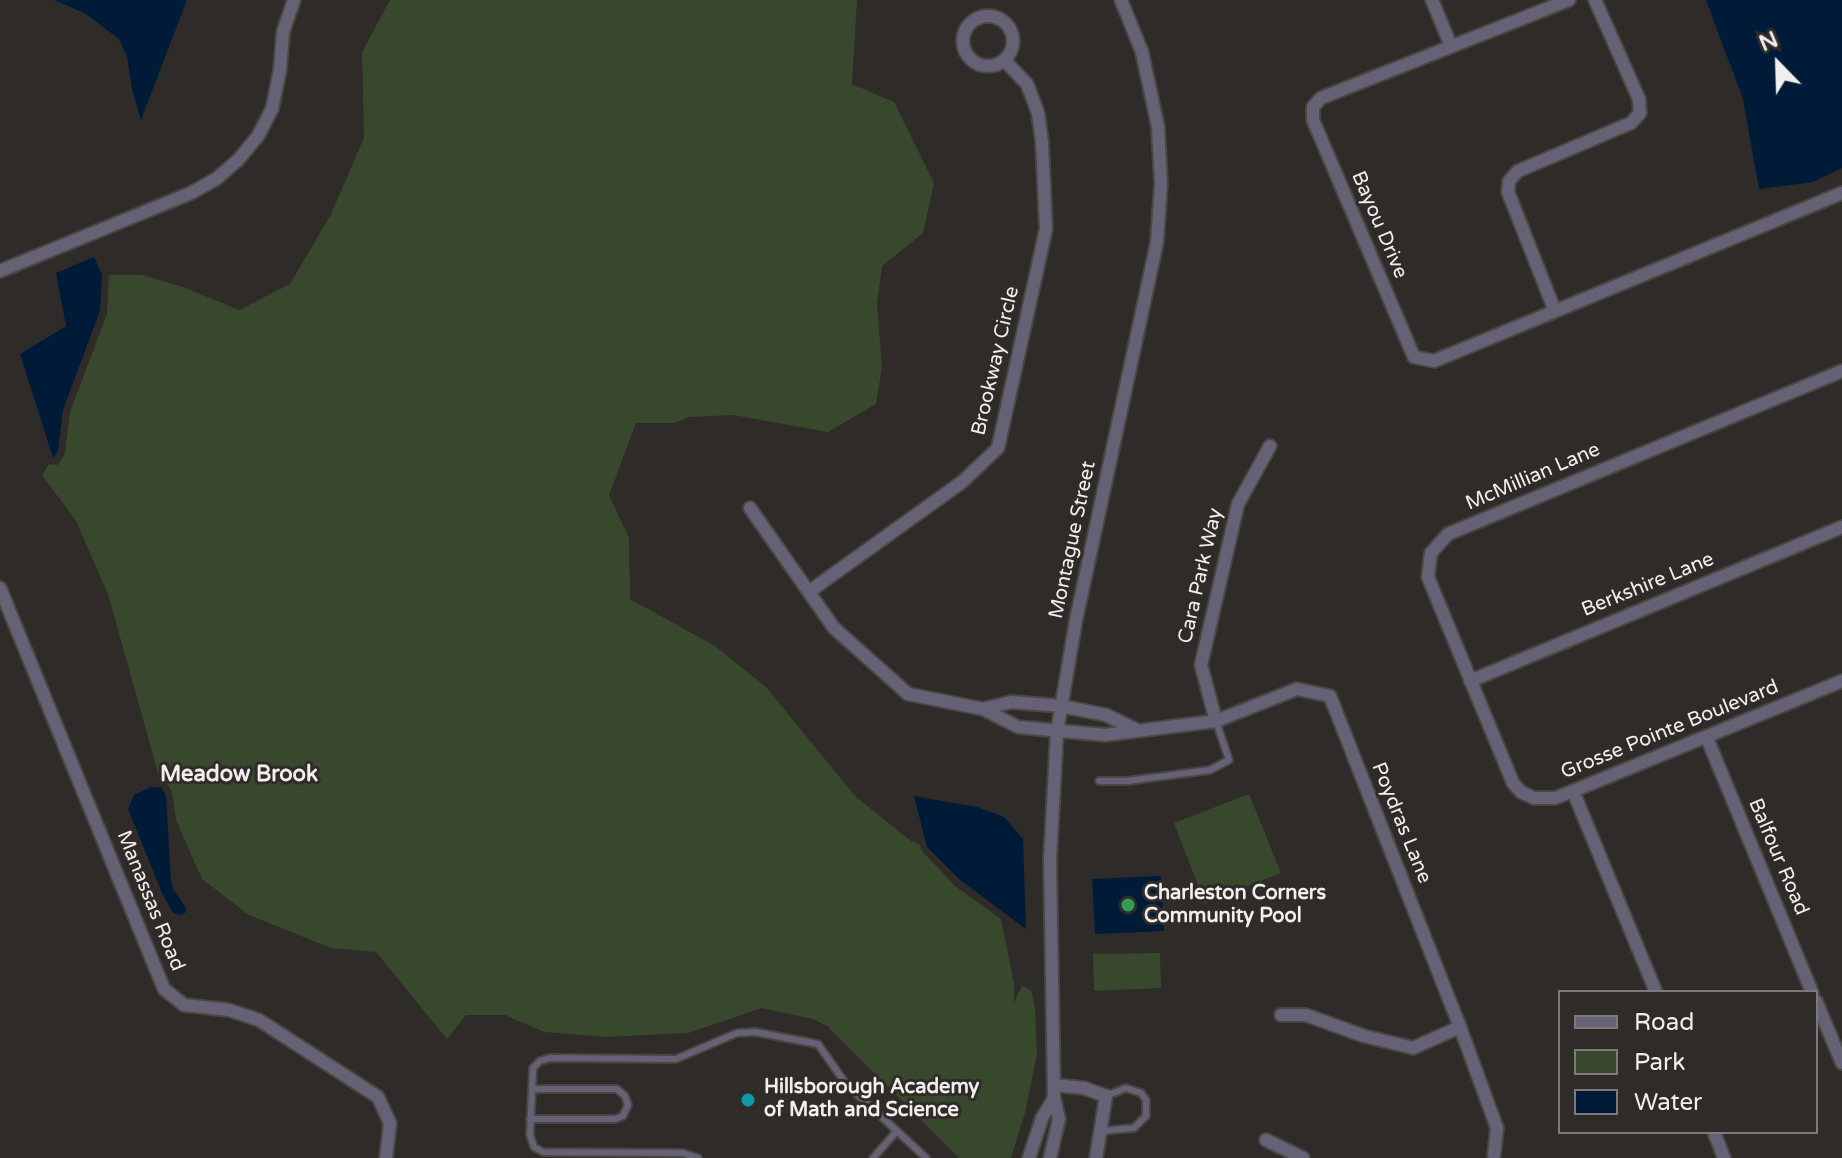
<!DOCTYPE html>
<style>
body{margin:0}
#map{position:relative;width:1842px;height:1158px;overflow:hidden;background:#2f2b29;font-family:"Varela Round",sans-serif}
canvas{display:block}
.legend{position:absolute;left:1558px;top:990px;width:260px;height:144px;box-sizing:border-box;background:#2f2b29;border:2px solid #7d7977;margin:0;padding:10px 14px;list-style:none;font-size:24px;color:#f1eeed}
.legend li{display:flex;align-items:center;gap:16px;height:40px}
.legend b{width:40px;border:2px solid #7d7977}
.north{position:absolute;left:1738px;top:24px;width:80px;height:80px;-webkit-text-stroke:6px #2f2b29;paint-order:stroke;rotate:337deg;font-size:22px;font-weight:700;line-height:32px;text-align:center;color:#f1eeed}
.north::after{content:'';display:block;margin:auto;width:28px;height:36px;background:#f1eeed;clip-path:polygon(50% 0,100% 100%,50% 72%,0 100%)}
</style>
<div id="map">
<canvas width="1842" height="1158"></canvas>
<ul class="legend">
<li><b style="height:10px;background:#666275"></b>Road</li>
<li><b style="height:22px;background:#38482d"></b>Park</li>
<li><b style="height:22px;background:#001b38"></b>Water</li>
</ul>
<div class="north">N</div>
</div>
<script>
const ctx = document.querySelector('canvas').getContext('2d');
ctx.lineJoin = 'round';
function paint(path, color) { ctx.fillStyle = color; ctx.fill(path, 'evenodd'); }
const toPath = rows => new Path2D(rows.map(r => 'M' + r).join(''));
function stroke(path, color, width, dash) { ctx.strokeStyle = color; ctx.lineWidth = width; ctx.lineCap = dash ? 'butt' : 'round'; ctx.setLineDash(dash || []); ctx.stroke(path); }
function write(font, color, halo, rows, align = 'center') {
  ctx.font = font + ' "Varela Round",sans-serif'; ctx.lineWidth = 6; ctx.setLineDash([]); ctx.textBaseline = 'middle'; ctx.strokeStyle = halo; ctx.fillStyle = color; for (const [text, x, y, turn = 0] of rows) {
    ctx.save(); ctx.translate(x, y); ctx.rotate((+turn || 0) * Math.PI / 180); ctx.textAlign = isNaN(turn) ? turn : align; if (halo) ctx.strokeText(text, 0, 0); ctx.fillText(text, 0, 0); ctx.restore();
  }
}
const green = toPath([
 [390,0,857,0,852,84,894,102,934,183,923,233,882,266,877,304,882,367,876,404,828,432,733,415,689,417,675,423,636,423,609,495,629,538,630,599,715,646,766,687,855,796,911,841,919,844,923,852,955,886,1001,919,1014,983,1014,1003,1022,986,1031,990,1035,1009,1037,1054,1025,1113,1011,1158,959,1158,827,1026,813,1019,762,1008,688,1033,605,1037,544,1032,505,1015,466,1015,447,1039,376,952,331,948,249,915,202,879,176,820,172,792,166,782,160,780,108,594,76,521,42,475,49,464,58,465,65,454,70,412,107,314,109,275,142,275,183,287,239,310,290,284,331,214,364,138,362,52],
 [1249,794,1281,873,1205,903,1174,823],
 [1160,953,1161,988,1094,991,1093,954]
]);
const water = toPath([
 [54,0,187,0,141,120,132,89,127,57,119,39,86,14],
 [1706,0,1842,0,1842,168,1813,182,1759,189,1743,99],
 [94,257,102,275,100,311,63,410,58,451,53,458,20,354,66,326,56,273],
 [151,787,162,788,166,796,171,880,173,889,186,908,186,912,181,915,173,913,162,893,128,809,134,795],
 [914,796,977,807,1004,817,1023,839,1026,929,960,880,927,847],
 [1161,876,1164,931,1095,934,1092,879]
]);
const service = toPath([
 [1099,781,1127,781,1210,770,1229,760,1216,721],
 [856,1093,926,1158],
 [530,1119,615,1119,623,1116,628,1105,625,1096,617,1089,532,1089],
 [1101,1131,1134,1128,1146,1116,1146,1100,1141,1093,1126,1088,1106,1096],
 [698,1158,683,1153,543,1152,534,1147,530,1135,533,1068,540,1061,550,1058,676,1059,737,1033,755,1032,818,1044,844,1081],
 [873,1158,896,1132]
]);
const minor = toPath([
 [1432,0,1451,46],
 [1569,0,1321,98,1313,107,1313,120,1414,357,1434,361,1842,193],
 '963 41a25 25 0 1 1 50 0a25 25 0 1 1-50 0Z',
 [0,271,191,193,216,179,238,160,258,136,272,109,280,70,283,32,294,0],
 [1555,311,1508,192,1509,181,1518,171,1631,123,1640,113,1639,99,1595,0],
 [1842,371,1448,534,1431,553,1428,577,1513,783,1521,792,1534,798,1555,798,1573,791,1842,681],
 [750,508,834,628,908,694,983,709,1018,727,1105,735,1216,721,1297,689,1330,696,1460,1027,1497,1128,1494,1155],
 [0,588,164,989,184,1005,229,1010,259,1020,378,1097,390,1123,386,1158],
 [810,591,962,482,998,448,1046,229,1042,142,1038,113,1027,84,1004,60],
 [1470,681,1842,527],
 [983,709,1011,702,1061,706,1106,715,1135,729],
 [1216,721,1201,665,1238,504,1270,446],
 [1707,738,1812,992],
 [1573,791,1656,992],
 [1816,1001,1842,1063],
 [1281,1015,1306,1015,1364,1036,1413,1048,1460,1027],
 [1054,1085,1084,1088,1106,1096,1096,1158],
 [1714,1132,1724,1158],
 [1266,1140,1303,1158],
 [1029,1158,1042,1118,1054,1098],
 [1050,1158,1059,1119,1054,1098,1050,859,1057,732,1076,620,1157,242,1161,184,1158,127,1142,52,1121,0]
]);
const markers = [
 [1128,905,8,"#2e9e5b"],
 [748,1100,8,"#0f9aa8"]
];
const streetNames = [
 ["Bayou Drive",1379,225,67],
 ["Brookway Circle",996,361,-77],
 ["McMillian Lane",1533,477,-23],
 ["Montague Street",1073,540,-78],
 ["Cara Park Way",1201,576,-77],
 ["Berkshire Lane",1648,585,-22],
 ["Grosse Pointe Boulevard",1670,730,-22],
 ["Poydras Lane",1401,823,68],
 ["Balfour Road",1778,857,67],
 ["Manassas Road",150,901,68]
];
const poiNames = [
 ["Charleston Corners",1144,894],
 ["Community Pool",1144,917],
 ["Hillsborough Academy",764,1088],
 ["of Math and Science",764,1111]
];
const neighbourhoodNames = [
 ["Meadow Brook",239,775]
];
paint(green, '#38482d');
paint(water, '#001b38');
stroke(service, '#4a4644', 10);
stroke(minor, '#4a4644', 16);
stroke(service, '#666275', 6);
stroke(minor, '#666275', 12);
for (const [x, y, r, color] of markers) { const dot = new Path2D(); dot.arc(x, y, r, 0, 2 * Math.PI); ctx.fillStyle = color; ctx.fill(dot); stroke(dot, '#2f2b29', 3); }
write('20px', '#f1eeed', '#2f2b29', streetNames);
write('bold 20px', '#f1eeed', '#2f2b29', poiNames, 'left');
write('bold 22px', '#f1eeed', '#2f2b29', neighbourhoodNames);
</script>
